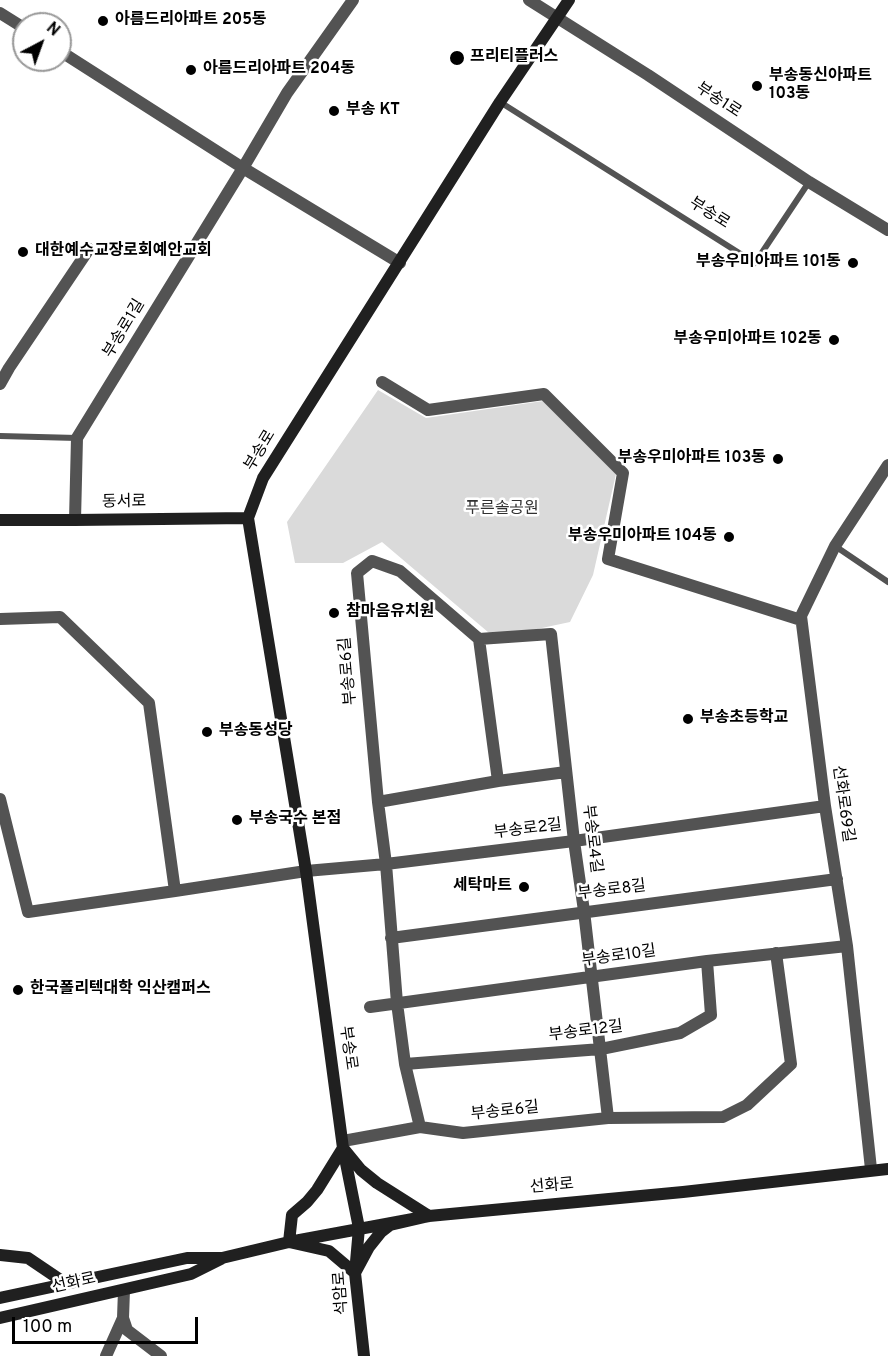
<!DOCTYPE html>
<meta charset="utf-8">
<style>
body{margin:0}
#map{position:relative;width:888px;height:1356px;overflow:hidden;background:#fff;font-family:Overpass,sans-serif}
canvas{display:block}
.north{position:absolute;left:12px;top:12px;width:60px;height:60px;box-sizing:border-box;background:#fff;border:2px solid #999;border-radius:50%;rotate:41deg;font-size:16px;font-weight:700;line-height:24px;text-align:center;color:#000}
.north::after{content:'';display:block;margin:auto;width:21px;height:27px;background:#000;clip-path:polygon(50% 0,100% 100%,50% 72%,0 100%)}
.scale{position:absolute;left:12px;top:1317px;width:186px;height:27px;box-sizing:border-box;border:3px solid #000;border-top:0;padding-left:8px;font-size:18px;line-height:21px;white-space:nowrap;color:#000;-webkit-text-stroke:4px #fff;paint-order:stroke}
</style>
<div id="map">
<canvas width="888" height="1356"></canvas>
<div class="north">N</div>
<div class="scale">100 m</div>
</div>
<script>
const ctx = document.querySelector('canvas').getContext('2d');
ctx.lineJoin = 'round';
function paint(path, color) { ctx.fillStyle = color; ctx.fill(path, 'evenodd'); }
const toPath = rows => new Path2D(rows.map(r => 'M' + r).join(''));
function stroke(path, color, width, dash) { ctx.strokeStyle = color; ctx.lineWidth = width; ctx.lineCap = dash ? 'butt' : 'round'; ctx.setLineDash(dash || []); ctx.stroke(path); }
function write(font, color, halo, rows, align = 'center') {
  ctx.font = font + ' Overpass,"Noto Sans KR",sans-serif'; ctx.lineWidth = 5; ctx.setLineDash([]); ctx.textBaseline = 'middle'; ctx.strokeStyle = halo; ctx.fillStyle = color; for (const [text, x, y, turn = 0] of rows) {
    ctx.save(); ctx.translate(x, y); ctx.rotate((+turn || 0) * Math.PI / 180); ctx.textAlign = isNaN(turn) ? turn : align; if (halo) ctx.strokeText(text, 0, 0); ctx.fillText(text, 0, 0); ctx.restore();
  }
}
const green = toPath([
 [378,390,426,418,543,401,616,474,593,575,570,622,495,638,382,542,343,563,295,563,287,522]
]);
const lane = toPath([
 [500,102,755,263,809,182],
 [0,436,77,438],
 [835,546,888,582]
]);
const street = toPath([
 [529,0,648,75,809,182,888,230],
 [0,13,24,28],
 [60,51,243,168,400,263],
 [382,382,428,410,544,394,623,473,608,559,801,620],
 [0,384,9,368,89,249],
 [75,520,77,438,243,168,287,93,353,0],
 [0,619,60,617,149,703,175,891],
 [479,639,551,634,574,841,584,911,608,1118],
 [0,799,28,912,175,891,306,871,386,864,574,841,825,806],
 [378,802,498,781,566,772],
 [391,938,837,879],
 [370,1007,707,961,847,946],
 [405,1064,601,1049,680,1033,711,1015,707,961],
 [420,1127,405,1064,397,1003,386,864,378,802,357,573,372,561,400,571,479,639,498,781],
 [343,1141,420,1127,463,1133,608,1118,723,1117,747,1105,791,1064,776,953],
 [871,1169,847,946,825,806,801,616,835,546,888,465],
 [124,1290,123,1318,127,1330,161,1356],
 [106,1356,123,1318]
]);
const secondary = toPath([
 [0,520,75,520,248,518],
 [343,1148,361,1170,377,1183,429,1216,390,1225,381,1232,369,1247,355,1273,329,1251,289,1242,292,1215,307,1202,317,1190,343,1148],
 [0,1255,28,1258,65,1283],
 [0,1298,187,1258,222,1258,289,1242,429,1216,683,1192,888,1169],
 [0,1318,191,1274,221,1259],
 [364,1356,355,1273,359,1228,343,1148,306,871,248,518,263,478,500,102,569,0]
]);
const markers = [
 [103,21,6,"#000"],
 [457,58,8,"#000"],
 [191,70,6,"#000"],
 [757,86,6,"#000"],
 [334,111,6,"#000"],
 [23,252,6,"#000"],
 [853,263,6,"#000"],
 [834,340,6,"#000"],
 [778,459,6,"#000"],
 [729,537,6,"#000"],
 [334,613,6,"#000"],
 [688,719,6,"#000"],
 [207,732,6,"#000"],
 [237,820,6,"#000"],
 [524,887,6,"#000"],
 [18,990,6,"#000"]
];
const poiNames = [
 ["아름드리아파트 205동",115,21],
 ["프리티플러스",470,58],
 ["아름드리아파트 204동",203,70],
 ["부송동신아파트",769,77],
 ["103동",769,95],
 ["부송 KT",346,111],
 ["대한예수교장로회예안교회",35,252],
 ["부송우미아파트 101동",841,263,"right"],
 ["부송우미아파트 102동",822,340,"right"],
 ["부송우미아파트 103동",766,459,"right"],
 ["부송우미아파트 104동",717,537,"right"],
 ["참마음유치원",346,613],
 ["부송초등학교",700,719],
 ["부송동성당",219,732],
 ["부송국수 본점",249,820],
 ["세탁마트",512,887,"right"],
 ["한국폴리텍대학 익산캠퍼스",30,990]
];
const streetNames = [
 ["부송1로",718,101,33],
 ["부송로",709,214,32],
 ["부송로1길",125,329,-59],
 ["부송로",261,451,-59],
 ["동서로",124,503,-1],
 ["부송로6길",349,671,-95],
 ["선화로69길",842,804,82],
 ["부송로2길",528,830,-7],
 ["부송로4길",591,839,83],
 ["부송로8길",612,891,-7],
 ["부송로10길",619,957,-8],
 ["부송로12길",586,1032,-7],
 ["부송로",347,1048,82],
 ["부송로6길",505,1112,-6],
 ["선화로",552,1187,-5],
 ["선화로",74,1284,-13],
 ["석암로",342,1293,-94]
];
const parkNames = [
 ["푸른솔공원",502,510]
];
paint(green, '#dadada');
stroke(lane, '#535353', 6);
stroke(street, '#535353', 12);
stroke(secondary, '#202020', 12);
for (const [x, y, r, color] of markers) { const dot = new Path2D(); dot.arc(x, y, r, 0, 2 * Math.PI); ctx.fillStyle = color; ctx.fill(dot); stroke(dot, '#fff', 2); }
write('bold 16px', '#000', '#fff', poiNames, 'left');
write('16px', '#000', '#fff', streetNames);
write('16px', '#313131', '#fff', parkNames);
</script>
